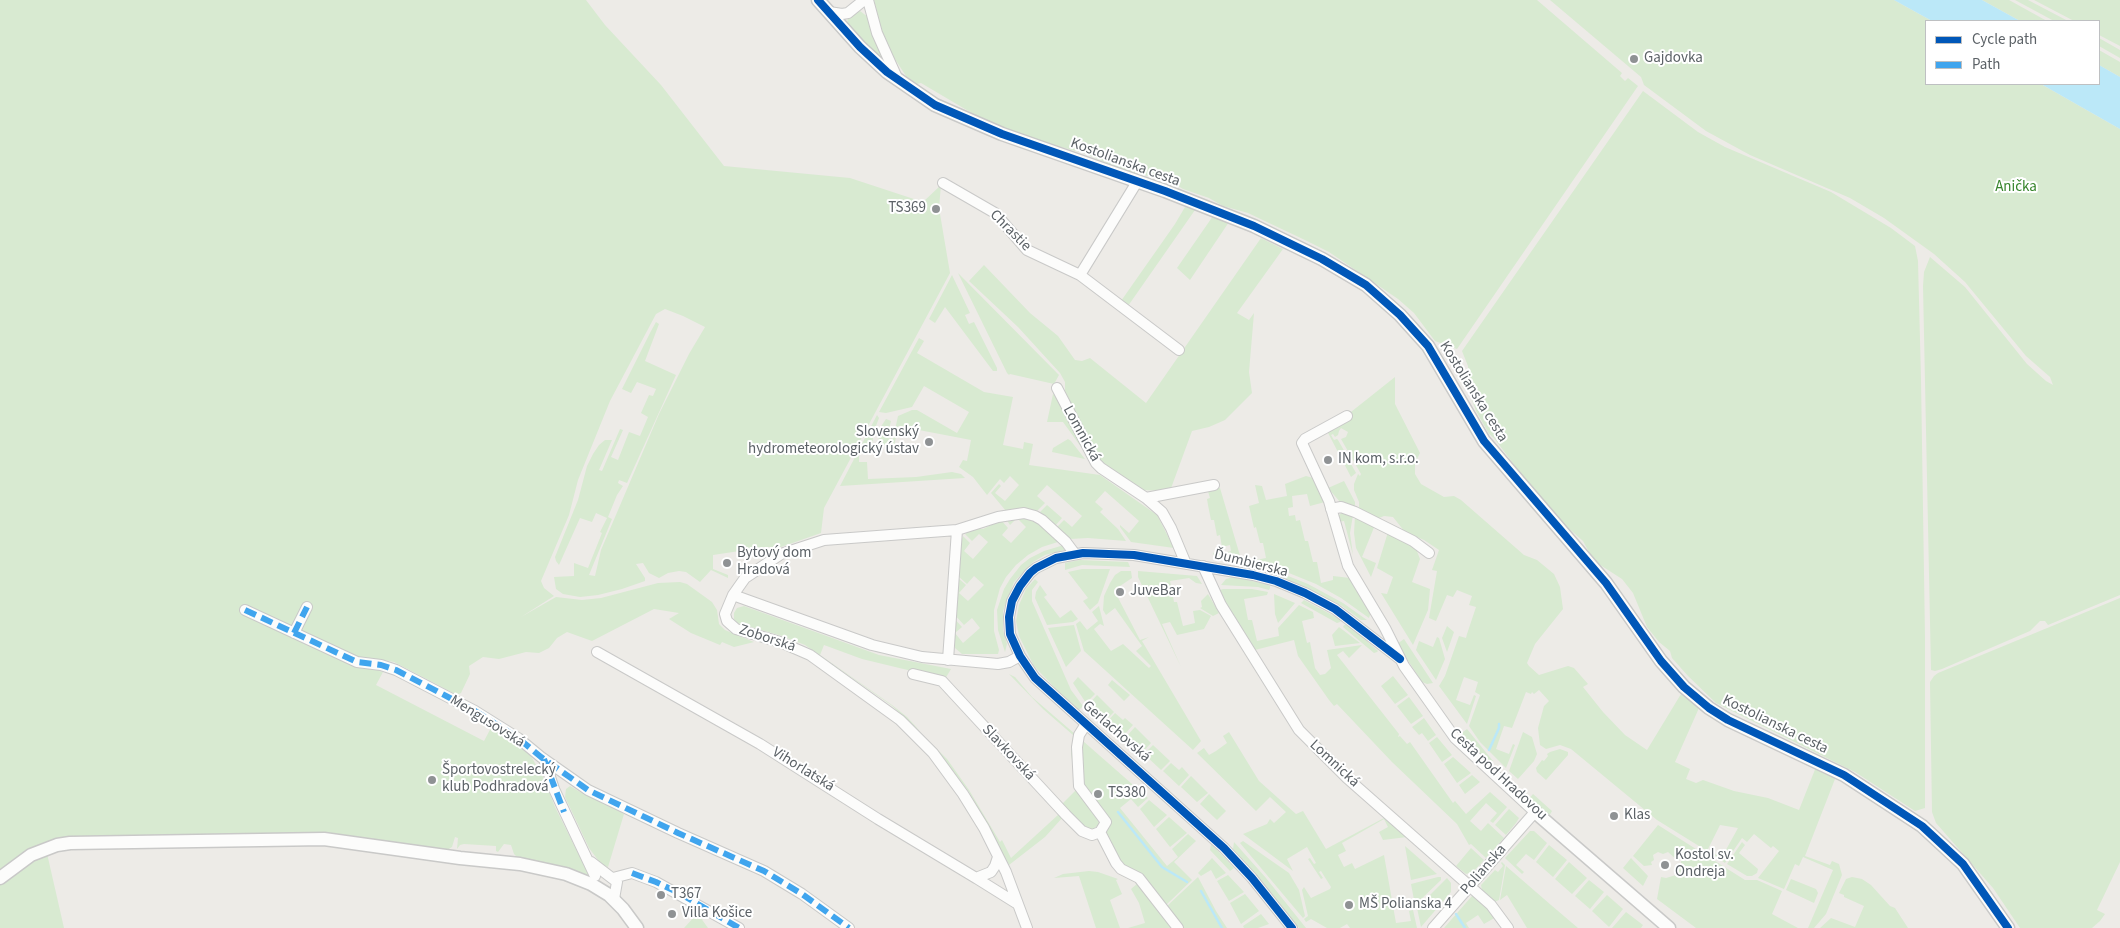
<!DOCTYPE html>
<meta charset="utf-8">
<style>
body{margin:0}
#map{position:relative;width:2120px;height:928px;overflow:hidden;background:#edebe7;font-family:"Source Sans 3",sans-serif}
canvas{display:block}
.legend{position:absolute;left:1925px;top:20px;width:175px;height:65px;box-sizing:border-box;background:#fff;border:1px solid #bec0c2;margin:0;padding:6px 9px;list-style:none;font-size:15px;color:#5c6267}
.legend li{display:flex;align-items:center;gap:10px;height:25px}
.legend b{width:25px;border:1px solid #bec0c2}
</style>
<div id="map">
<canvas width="2120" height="928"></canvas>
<ul class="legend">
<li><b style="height:6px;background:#0057b8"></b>Cycle path</li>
<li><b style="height:6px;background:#40a5ee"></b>Path</li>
</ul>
</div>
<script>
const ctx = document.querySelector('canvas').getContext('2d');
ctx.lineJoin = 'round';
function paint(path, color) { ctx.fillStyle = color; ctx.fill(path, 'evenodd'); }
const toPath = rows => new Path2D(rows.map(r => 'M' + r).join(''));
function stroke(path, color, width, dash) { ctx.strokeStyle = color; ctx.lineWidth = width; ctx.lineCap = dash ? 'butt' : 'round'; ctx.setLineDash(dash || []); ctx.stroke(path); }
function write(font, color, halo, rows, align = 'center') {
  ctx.font = font + ' "Source Sans 3",sans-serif'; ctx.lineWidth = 4; ctx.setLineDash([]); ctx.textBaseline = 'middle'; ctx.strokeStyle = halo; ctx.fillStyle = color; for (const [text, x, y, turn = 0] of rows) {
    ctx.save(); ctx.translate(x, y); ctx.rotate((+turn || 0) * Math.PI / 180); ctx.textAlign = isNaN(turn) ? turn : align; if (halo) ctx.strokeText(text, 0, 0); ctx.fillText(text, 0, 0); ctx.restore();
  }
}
const green = toPath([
 [0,0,586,0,605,25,661,85,724,166,850,178,923,202,941,185,939,208,950,273,824,508,821,533,781,547,766,547,713,555,713,569,728,575,728,578,711,570,700,582,686,572,679,571,668,573,659,578,649,573,643,563,636,564,645,578,645,581,622,589,598,595,580,597,563,594,556,589,554,577,574,576,574,563,588,568,602,533,600,532,607,518,596,513,592,522,580,518,559,565,556,561,555,557,578,500,587,466,593,454,599,445,605,440,612,440,599,470,602,471,620,429,623,430,611,457,618,460,629,432,640,436,648,417,641,413,649,395,653,396,656,389,637,382,631,393,622,389,651,331,656,322,659,324,645,361,676,375,627,483,619,480,618,483,623,486,617,495,608,517,612,519,589,575,595,576,601,550,659,414,689,354,705,327,683,316,665,309,656,314,610,401,578,480,569,515,541,581,544,588,554,596,521,617,556,597,582,600,601,598,658,583,680,582,687,584,712,602,717,610,719,624,725,630,754,642,734,647,722,642,720,645,691,633,669,619,679,613,654,609,592,641,567,632,557,638,549,648,539,653,526,652,499,659,483,657,469,666,470,674,461,693,457,695,394,662,384,660,381,665,379,671,383,672,376,685,484,741,492,726,516,740,528,751,543,777,555,807,589,875,585,875,518,858,514,854,511,845,504,844,498,852,496,851,496,846,464,844,460,845,457,849,458,838,455,837,452,847,447,850,330,834,46,849,64,928,0,928],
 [874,0,1537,0,1622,73,1620,76,1625,81,1628,78,1638,86,1457,349,1435,341,1414,313,1398,299,1329,252,1307,241,1248,213,1223,206,1209,198,1183,189,1170,181,1126,171,1083,153,1039,141,987,122,921,83,917,84,906,76,891,53,883,37],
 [1550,0,1894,0,1932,21,1926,21,1926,84,2041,84,2120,129,2120,595,2048,625,2045,621,2040,621,2030,631,1942,669,1935,671,1931,670,1923,286,1924,272,1930,257,1965,287,2027,364,2046,381,2053,385,2050,377,2026,356,1965,282,1934,254,1884,218,1850,198,1750,155,1706,131,1644,85,1641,77],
 [1982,0,2009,0,2047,21,2020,21],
 [2015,0,2028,0,2068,21,2054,21],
 [2034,0,2120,0,2120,46,2099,35,2099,21,2074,21],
 [860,11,868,17,874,38,886,62,884,63,847,23,848,17],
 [2099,38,2120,50,2120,58,2099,46],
 [2099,50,2120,62,2120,77,2099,65],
 [1643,91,1698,132,1725,147,1831,192,1891,228,1915,246,1918,261,1921,379,1925,638,1925,808,1915,811,1855,772,1716,703,1688,676,1672,658,1670,651,1659,642,1647,627,1633,593,1622,579,1594,561,1583,541,1566,526,1545,501,1524,478,1494,438,1489,434,1476,411,1469,392,1468,366,1462,351],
 [1185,207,1195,210,1128,306,1121,301,1175,224],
 [1213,216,1229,222,1190,280,1177,268],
 [1261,238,1283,249,1237,313,1249,320,1254,313,1249,372,1252,393,1225,420,1209,427,1192,431,1170,491,1138,490,1102,464,1065,392,1065,382,1060,373,1018,327,969,281,984,265,1030,313,1058,336,1075,360,1082,361,1090,358,1146,403],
 [958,273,1059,375,1054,384,1010,374,1009,375,1007,373],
 [952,275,970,313,965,315,969,324,974,322,997,368,997,371,993,371,945,307,935,323,929,319],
 [919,338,924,341,917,353,984,392,1013,397,1003,445,1023,449,1024,442,1033,444,1029,465,1100,475,1157,515,1174,548,1131,542,1120,527,1120,525,1129,533,1139,521,1105,491,1095,502,1103,509,1100,512,1118,529,1126,541,1088,538,1070,539,1057,527,1064,520,1072,527,1082,516,1047,485,1037,496,1045,503,1037,511,1018,508,1006,511,991,493,999,484,1001,486,995,493,1005,501,1019,485,1010,476,1004,483,1000,479,987,495,973,477,959,467,963,460,967,461,971,440,898,426,894,447,878,444,880,428,886,419,891,421,887,438,893,439,898,416,912,410,917,410,957,433,969,412,924,386,912,407,886,413,879,412],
 [1395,377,1395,404,1420,453,1415,463,1415,474,1421,484,1444,497,1454,496,1461,500,1524,555,1537,560,1554,574,1560,587,1563,609,1535,644,1527,663,1529,666,1539,675,1568,666,1574,668,1588,684,1583,687,1603,712,1625,735,1647,750,1681,694,1699,708,1675,762,1690,769,1686,779,1696,783,1703,780,1734,791,1768,798,1799,810,1816,767,1835,779,1805,856,1830,865,1832,861,1839,864,1842,875,1826,914,1814,928,1808,928,1833,870,1803,857,1799,866,1795,864,1784,889,1758,878,1779,851,1773,846,1771,848,1754,834,1747,842,1742,838,1725,863,1715,856,1715,854,1722,857,1738,828,1720,825,1707,851,1657,820,1571,749,1560,745,1546,749,1540,745,1538,728,1544,706,1549,701,1539,690,1534,694,1532,692,1531,694,1526,692,1512,728,1504,726,1496,749,1509,754,1513,744,1515,745,1506,768,1480,742,1469,726,1480,695,1475,692,1478,682,1464,677,1456,700,1470,705,1474,695,1476,696,1467,724,1439,686,1445,676,1459,636,1466,638,1467,634,1476,607,1469,605,1472,596,1457,590,1453,597,1447,595,1436,621,1429,618,1437,571,1432,570,1439,550,1424,540,1405,532,1393,517,1384,516,1379,518,1359,510,1359,502,1354,490,1354,484,1358,474,1360,476,1361,474,1341,439,1346,437,1348,432,1341,428,1339,431,1338,435,1335,437,1333,434,1331,435,1334,440,1337,439,1338,440,1346,454,1344,456,1348,459,1355,471,1356,473,1351,477,1327,431],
 [1053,394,1058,398,1089,458,1063,422,1047,422],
 [877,415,879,418,874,431,872,446,867,453,859,454,859,462,867,462,868,479,916,477,952,472,961,474,965,478,840,486],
 [1068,439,1071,441,1085,459,1052,452,1053,448],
 [1306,476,1313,478,1325,502,1310,506,1307,494,1292,496,1293,507,1288,508,1289,516,1295,515,1296,521,1300,520,1305,541,1308,541,1313,562,1317,562,1321,583,1333,580,1333,576,1350,578,1371,612,1369,618,1341,598,1316,584,1284,571,1256,563,1256,560,1266,558,1263,543,1260,543,1256,527,1254,528,1249,506,1259,503,1255,485,1262,486,1266,500,1287,496,1285,484],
 [1344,481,1355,502,1355,509,1341,503,1328,488],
 [1218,487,1220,488,1241,559,1213,555,1213,553,1222,551,1223,553,1231,551,1230,545,1222,547,1220,535,1217,536,1214,520,1211,520,1208,505,1207,499,1210,498,1207,488],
 [1047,505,1062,518,1055,526,1040,512],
 [1343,512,1353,515,1350,533,1353,555,1344,521,1337,522,1339,515],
 [1355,516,1375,525,1362,557,1376,563,1371,577,1356,548,1354,533],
 [1013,517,1035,519,1061,541,1042,547,1028,555,1016,565,1006,577,1000,588,994,610,994,631,999,650,998,654,962,654,955,648,952,616,962,627,955,633,963,643,980,628,972,618,964,625,953,613,957,577,966,585,959,593,968,601,984,585,974,576,967,584,957,575,961,543,963,536,970,543,964,551,973,559,988,542,979,534,972,541,965,534,974,528,983,529,1001,520,1008,528,1002,535,1011,543,1026,527,1017,518,1010,525,1006,519],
 [1388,532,1415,546,1420,559,1412,582,1430,589,1428,610,1413,645,1381,593,1387,594,1393,577,1377,568],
 [1064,545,1064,550,1045,555,1033,562,1014,582,1003,611,1003,630,1007,644,1005,652,998,630,997,610,1004,589,1010,579,1021,565,1030,558,1044,551],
 [1080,560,1128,562,1130,567,1082,565,1065,570,1065,563],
 [1245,563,1278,572,1308,584,1343,603,1367,620,1361,620,1342,606,1306,587,1277,575,1247,567],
 [1082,569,1110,569,1098,603,1090,610,1083,601,1088,598,1068,572],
 [1121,571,1131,571,1132,578,1114,590,1140,640,1149,637,1142,641,1201,741,1193,750,1084,651,1076,624,1080,621,1087,630,1098,621,1092,612,1099,606,1104,626,1100,624,1094,629,1111,651,1123,644,1149,668,1151,666,1136,651,1142,646,1115,608,1106,615,1103,610,1104,596,1110,583,1115,575],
 [1138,571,1197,576,1202,584,1196,583,1189,578,1170,581,1174,602,1177,602,1183,626,1195,623,1193,611,1200,610,1211,616,1204,629,1177,635,1170,622,1162,624,1181,667,1138,577],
 [1233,577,1266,584,1270,586,1270,588,1269,590,1258,587,1221,585,1226,579],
 [1035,579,1038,582,1032,590,1032,601,1071,690,1083,706,1079,710,1056,689,1034,666,1019,636,1016,621,1019,605,1026,589],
 [1040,585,1047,595,1044,597,1060,618,1071,610,1078,619,1073,622,1047,625,1035,598,1036,592],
 [1223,589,1252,589,1268,592,1267,595,1244,599,1248,620,1252,620,1257,641,1279,636,1278,628,1299,605,1313,612,1314,618,1302,621,1307,643,1310,642,1315,668,1320,675,1325,674,1331,668,1327,650,1362,645,1349,658,1343,651,1337,655,1399,734,1398,737,1400,736,1407,744,1410,742,1453,803,1455,801,1466,814,1490,792,1507,807,1493,823,1490,821,1497,813,1486,803,1470,821,1481,831,1488,823,1504,838,1486,858,1471,844,1469,845,1457,824,1392,762,1337,704,1334,706,1329,700,1298,656,1294,640,1255,650,1222,596,1220,590],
 [1208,594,1219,613,1213,616,1200,608,1202,607,1201,601],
 [1274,594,1295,603,1278,623,1275,614],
 [2120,598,2120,862,2097,910,2105,914,2100,921,2092,928,2020,928,1993,888,1936,823,1932,812,1930,682,1934,676,1938,673],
 [1304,600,1334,616,1341,620,1340,622,1337,623,1301,603],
 [744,606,879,655,951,669,945,679,862,659,824,645,820,655,892,705,907,717,920,731,891,705,805,645,782,636,737,623,734,619,734,613,737,608],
 [1074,625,1081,651,1066,667,1048,628],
 [1344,625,1348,625,1361,636,1378,651,1377,652,1374,653,1343,627],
 [1447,626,1454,632,1447,652,1442,638],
 [1339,627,1360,643,1335,646,1332,635],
 [1437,637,1439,638,1445,659,1436,680,1416,650,1419,641,1433,647],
 [1404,639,1433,683,1427,684,1422,682,1409,662,1397,644],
 [1009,674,1015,677,1032,697,1075,734,1075,777,1071,754,1073,735,1043,709],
 [1393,676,1408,695,1395,704,1381,686],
 [1078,677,1095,694,1086,703,1073,683],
 [1112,680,1130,695,1124,701,1108,685],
 [1097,695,1114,712,1105,721,1088,705],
 [1409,697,1423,716,1411,724,1397,706],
 [1115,713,1123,720,1125,718,1133,725,1123,736,1107,722],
 [1424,718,1436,735,1428,741,1422,733,1419,735,1412,727],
 [1135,727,1151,743,1142,753,1125,738],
 [1467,729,1493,761,1489,765,1459,735],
 [1229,732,1259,781,1296,814,1303,811,1326,849,1384,818,1407,837,1383,840,1379,832,1388,827,1384,819,1342,843,1346,851,1338,855,1344,867,1352,863,1355,869,1384,855,1396,923,1411,921,1409,911,1413,910,1417,928,1350,928,1347,924,1340,928,1327,928,1311,919,1306,922,1304,919,1308,916,1302,890,1304,887,1311,898,1330,889,1331,887,1321,871,1319,872,1323,878,1321,879,1308,859,1310,858,1314,864,1316,863,1307,847,1287,859,1293,871,1243,834,1267,824,1270,819,1274,823,1286,812,1270,797,1256,811,1197,753,1204,748,1209,755,1216,751,1227,743,1223,736],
 [1523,732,1532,737,1537,754,1534,761,1518,779,1509,771],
 [1437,737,1452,755,1442,762,1429,743],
 [1083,741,1148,798,1138,807,1131,799,1120,808,1167,866,1178,857,1172,849,1188,834,1196,841,1174,862,1192,880,1165,906,1117,858,1108,841,1106,832,1107,815,1084,786,1082,758],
 [933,745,947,759,969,790,1000,842,1002,840,1011,858,1059,814,1063,817,1045,837,1009,865,969,792],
 [1153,745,1170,761,1161,770,1144,754],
 [1560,749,1568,752,1568,755,1546,780,1537,772,1536,768,1542,760,1544,761,1548,756,1547,754,1550,752],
 [1453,757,1471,773,1457,783,1444,764],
 [1171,763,1179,770,1182,767,1189,775,1179,786,1163,771],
 [1472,775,1480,782,1465,794,1459,785],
 [1191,776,1208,793,1197,802,1181,787],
 [570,786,585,795,586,794,624,814,608,867,601,864,589,848,565,797,566,789],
 [1076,790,1098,817,1099,824,1093,830,1086,828,1062,804],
 [1209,794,1226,811,1217,820,1200,804],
 [1533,794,1552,811,1548,818,1528,800],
 [1149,800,1167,815,1154,827,1140,809],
 [1509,809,1519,818,1516,823,1506,835,1495,825],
 [1169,817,1187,833,1170,847,1156,829],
 [1658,825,1745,880,1757,880,1782,891,1772,914,1798,928,1696,928,1657,899,1661,877,1666,878,1676,875,1679,870,1678,863,1681,863,1681,860,1677,860,1668,852,1663,854,1658,852,1653,855,1654,860,1651,862,1652,865,1644,866,1633,856],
 [1530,831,1534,831,1547,843,1534,860,1526,854,1516,865,1524,872,1522,874,1505,858],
 [1243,841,1289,873,1299,890,1305,916,1303,918,1240,843],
 [1234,842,1266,878,1306,928,1299,928,1262,881,1233,849],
 [1742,842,1745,845,1739,853,1758,869,1757,873,1752,876,1747,876,1727,864],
 [1211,844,1225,858,1234,868,1230,871,1210,850],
 [1549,845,1567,860,1553,877,1536,862],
 [1405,846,1437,874,1411,880],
 [1471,848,1484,860,1473,872,1466,874,1456,866],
 [1212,858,1226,873,1216,879,1211,870,1201,876,1198,873],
 [1631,858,1648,876,1643,886,1623,868],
 [1502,862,1505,865,1499,900,1492,903,1482,890,1481,885,1495,870,1498,872,1503,866,1501,863],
 [1569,862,1587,878,1572,894,1555,879],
 [1506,866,1551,905,1578,928,1527,928,1507,895,1500,900],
 [1089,871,1098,872,1118,879,1116,880,1122,894,1110,900,1120,928,1096,928,1079,876,1054,878,1063,874],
 [1228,875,1244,892,1229,901,1217,881],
 [1198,877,1216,911,1227,928,1182,928,1166,907],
 [1438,877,1441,877,1441,880,1415,905,1411,884],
 [1852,877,1862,879,1871,885,1890,906,1895,908,1908,928,1820,928,1831,918,1855,927,1864,906,1844,897,1844,895,1839,893,1846,879],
 [1447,878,1451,883,1451,892,1421,927,1417,908],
 [1791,879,1816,889,1818,893,1814,903,1786,890],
 [1589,880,1604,892,1590,909,1575,896],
 [1138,883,1173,925,1171,928,1128,928,1145,923,1139,903,1131,889],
 [1245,894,1259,911,1241,924,1230,903],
 [1607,895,1623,909,1609,927,1592,911],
 [1472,896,1475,896,1496,917,1484,924,1478,915,1466,923,1469,928,1444,928],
 [1626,912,1643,925,1641,928,1612,928],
 [698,914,708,928,684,928,695,916],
 [1261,914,1269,924,1258,928,1244,928,1243,926]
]);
const water = toPath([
 [1894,0,1982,0,2020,21,1932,21],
 [2099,65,2120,77,2120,129,2041,84,2099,84]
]);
const stream = toPath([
 [1489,750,1499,728,1499,724],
 [1118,812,1162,867,1187,882],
 [1201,891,1222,928],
 [1456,914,1465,928]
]);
const minor = toPath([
 [868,0,877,33,898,80],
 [829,12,842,14,848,13,864,0],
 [943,183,995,213,1027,250,1080,275,1179,350],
 [1080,275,1137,182],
 [1057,388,1096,463,1101,468,1146,498,1162,512,1171,528,1186,564],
 [1347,416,1305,439,1302,443,1329,501,1348,566,1385,628,1404,666,1455,738,1535,812,1433,928],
 [1146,498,1214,485],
 [1331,509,1341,507,1355,512,1413,541,1429,553],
 [1203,566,1221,605,1299,730,1347,778,1491,905,1508,928],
 [733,595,872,645,922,657,998,664,1009,662,1020,656],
 [245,610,357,662,381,665,396,670,475,711,518,738,541,757,588,790,678,833,764,871,802,894,849,928],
 [294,633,307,607],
 [597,652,760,744,878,819,976,878,991,872,995,866,998,857],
 [948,660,957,530],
 [913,674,942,681,1066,815,1082,831,1092,835,1100,832,1106,822,1079,786,1077,747,1079,735,1086,724],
 [544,759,554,789,595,876],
 [1100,832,1116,863,1121,869,1139,878,1178,928],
 [591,862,617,882,614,899],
 [613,878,632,873,656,882,739,928],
 [976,878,1016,903],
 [1027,928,1006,872,984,828,963,794,933,753,900,720,810,655,780,642,736,629,727,621,725,614,733,595,745,578,781,554,824,540,957,530,998,517,1024,513,1035,516,1042,520,1066,542,1075,554],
 [1292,928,1252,878,1224,848,1035,678,1020,656,1010,634,1009,617,1012,601,1020,586,1030,573,1036,568,1056,558,1083,553,1134,555,1253,575,1276,581,1305,593,1335,609,1400,659]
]);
const tertiary = toPath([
 [818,0,860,47,887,72,935,105,1002,134,1165,191,1254,226,1322,259,1366,285,1400,315,1428,346,1484,441,1606,583,1661,661,1684,687,1709,708,1728,720,1844,775,1922,826,1963,864,2008,928],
 [1535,812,1669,928],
 [0,878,31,855,57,845,70,843,324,839,460,858,520,864,566,874,591,884,609,895,623,909,637,928]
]);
const quiet = toPath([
 [245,610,357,662,381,665,396,670,475,711,518,738,541,757,588,790,678,833,764,871,802,894,849,928],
 [294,633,307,607],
 [544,759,564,812],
 [632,873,656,882,679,893,739,928]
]);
const cycleway = toPath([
 [818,0,860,47,887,72,935,105,1002,134,1165,191,1254,226,1322,259,1366,285,1400,315,1428,346,1484,441,1606,583,1661,661,1684,687,1709,708,1728,720,1844,775,1922,826,1963,864,2008,928],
 [1292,928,1252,878,1224,848,1035,678,1020,656,1010,634,1009,617,1012,601,1020,586,1030,573,1036,568,1056,558,1083,553,1134,555,1253,575,1276,581,1305,593,1335,609,1400,659]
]);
const markers = [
 [1634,59,5,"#8f9294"],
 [936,209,5,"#8f9294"],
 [929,442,5,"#8f9294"],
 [1328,460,5,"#8f9294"],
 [727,563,5,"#8f9294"],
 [1120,592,5,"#8f9294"],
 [432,780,5,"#8f9294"],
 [1098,794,5,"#8f9294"],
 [1614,816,5,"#8f9294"],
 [1665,865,5,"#8f9294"],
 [661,895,5,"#8f9294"],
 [1349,905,5,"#8f9294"],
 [672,914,5,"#8f9294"]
];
const poiNames = [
 ["Gajdovka",1644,59],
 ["TS369",926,209,"right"],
 ["Slovenský",919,433,"right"],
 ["hydrometeorologický ústav",919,450,"right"],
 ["IN kom, s.r.o.",1338,460],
 ["Bytový dom",737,554],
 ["Hradová",737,571],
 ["JuveBar",1130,592],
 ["Športovostrelecký",442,771],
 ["klub Podhradová",442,788],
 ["TS380",1108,794],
 ["Klas",1624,816],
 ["Kostol sv.",1675,856],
 ["Ondreja",1675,873],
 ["T367",671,895],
 ["MŠ Polianska 4",1359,905],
 ["Villa Košice",682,914]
];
const streetNames = [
 ["Kostolianska cesta",1125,163,20],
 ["Chrastie",1010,231,45],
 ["Kostolianska cesta",1473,392,58],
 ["Lomnická",1081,434,61],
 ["Ďumbierska",1251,564,14],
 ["Zoborská",767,639,18],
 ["Mengusovská",487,722,32],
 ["Kostolianska cesta",1775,725,26],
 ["Gerlachovská",1116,732,41],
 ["Slavkovská",1008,753,47],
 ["Lomnická",1334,764,43],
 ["Vihorlatská",803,770,32],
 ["Cesta pod Hradovou",1498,775,43],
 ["Polianska",1484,870,-49]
];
const parkNames = [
 ["Anička",2016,188]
];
paint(green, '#d8ead1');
paint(water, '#bbe8f8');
stroke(stream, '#bbe8f8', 2.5);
stroke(minor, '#c9c9c8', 12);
stroke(tertiary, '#c9c9c8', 15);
stroke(minor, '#fcfcfb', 10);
stroke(tertiary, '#fcfcfb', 12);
stroke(quiet, '#40a5ee', 6, [12, 6]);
stroke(cycleway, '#0057b8', 8);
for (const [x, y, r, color] of markers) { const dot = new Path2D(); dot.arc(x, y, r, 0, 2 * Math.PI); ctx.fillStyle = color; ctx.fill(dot); stroke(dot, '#fff', 2); }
write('15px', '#5c6267', '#fff', poiNames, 'left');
write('15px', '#5c6267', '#fff', streetNames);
write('15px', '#37852c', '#fff', parkNames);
</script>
